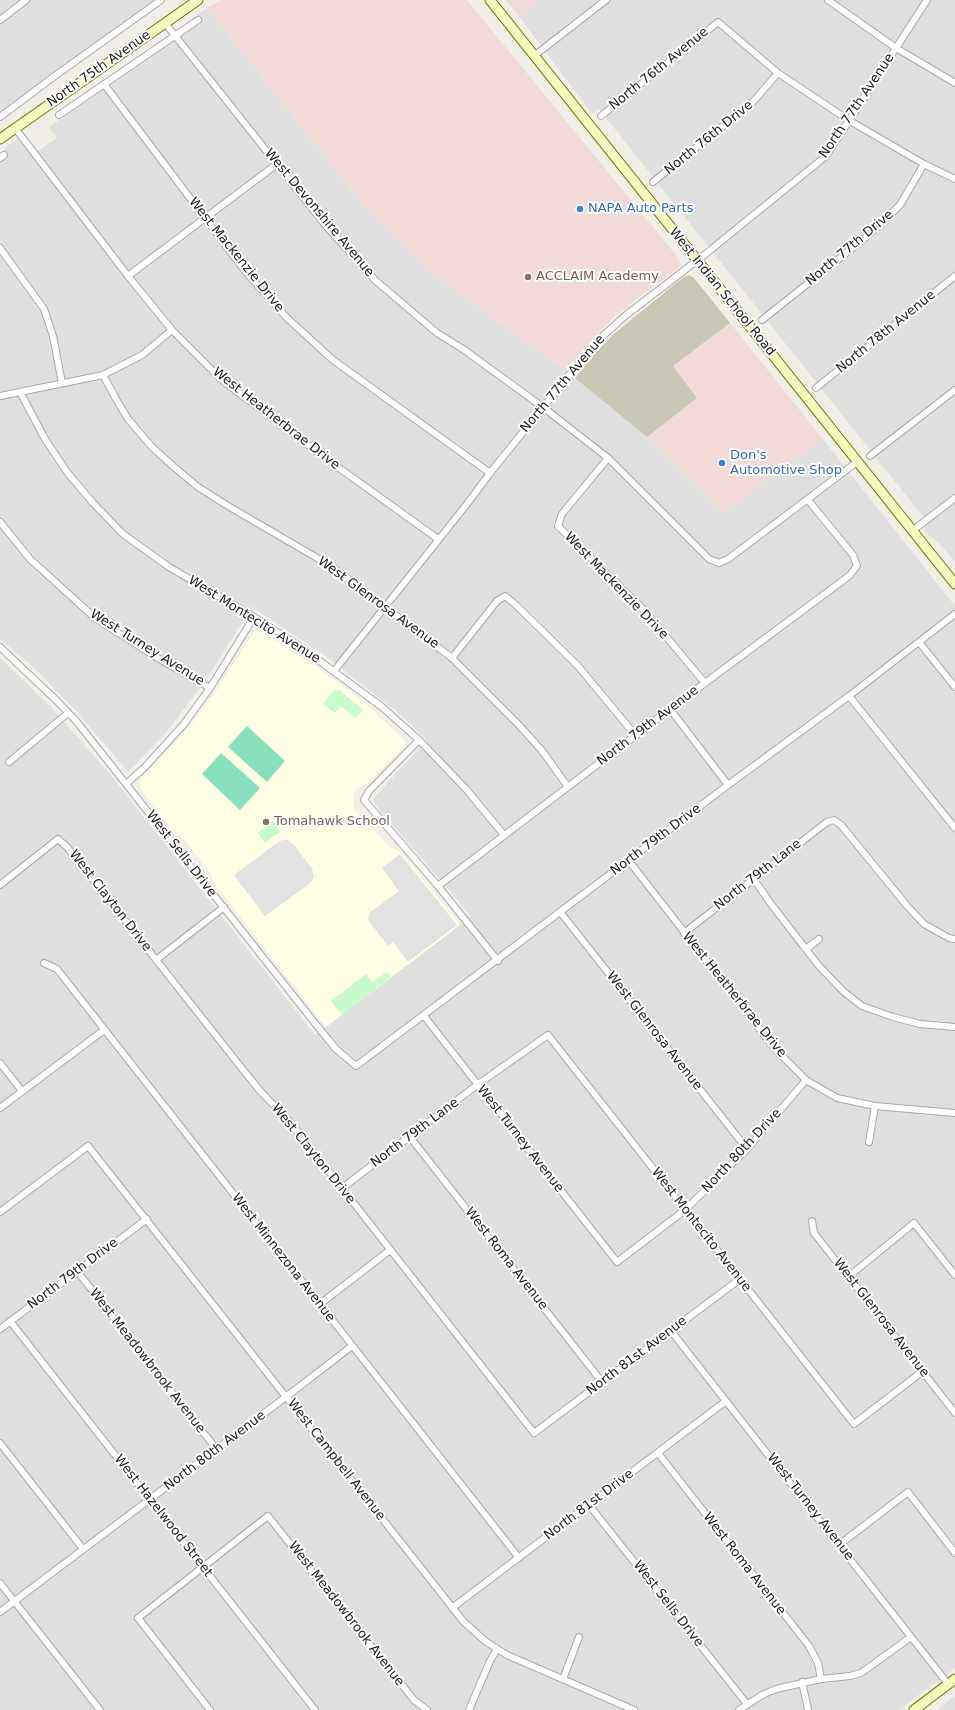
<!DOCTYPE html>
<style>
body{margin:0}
canvas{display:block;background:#f2efe9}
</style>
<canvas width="955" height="1710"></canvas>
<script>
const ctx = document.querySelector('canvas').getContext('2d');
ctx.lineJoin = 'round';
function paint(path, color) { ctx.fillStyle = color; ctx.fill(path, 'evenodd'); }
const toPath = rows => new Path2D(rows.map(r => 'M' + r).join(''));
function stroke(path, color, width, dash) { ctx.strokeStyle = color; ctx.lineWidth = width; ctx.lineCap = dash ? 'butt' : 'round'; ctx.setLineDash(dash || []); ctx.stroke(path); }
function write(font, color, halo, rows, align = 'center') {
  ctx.font = font + ' "DejaVu Sans",sans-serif'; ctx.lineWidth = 4; ctx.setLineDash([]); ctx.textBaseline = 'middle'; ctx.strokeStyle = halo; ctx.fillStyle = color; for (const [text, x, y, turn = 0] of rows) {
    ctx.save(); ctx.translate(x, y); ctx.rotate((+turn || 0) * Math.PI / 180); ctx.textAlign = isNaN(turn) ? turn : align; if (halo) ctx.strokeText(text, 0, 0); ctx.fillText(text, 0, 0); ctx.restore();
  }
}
const residential = toPath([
 [0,0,157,0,0,114],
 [537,0,955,0,955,562,940,544,925,533,924,529,928,523,599,109,592,114,518,15],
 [207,8,364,206,457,293,566,370,647,437,697,485,723,512,822,438,955,606,955,1668,899,1710,0,1710,0,658,49,705,110,774,315,1035,471,916,374,803,374,798,427,740,396,711,327,657,252,607,207,678,167,732,128,772,79,714,32,666,0,639,0,162,9,155,4,149,17,138,31,156,57,138,49,127,202,22,197,15],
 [955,1696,955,1710,937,1710]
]);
const commercial = toPath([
 [220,0,467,0,679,259,680,265,678,268,620,312,593,338,566,370,457,293,423,265,364,206,207,8],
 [506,0,537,0,518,15],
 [730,323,822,438,724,513,697,485,647,437,697,398,673,366]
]);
const education = toPath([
 [255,630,261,631,319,669,362,701,404,740,405,743,402,748,368,783,357,789,354,794,353,806,357,813,391,848,398,850,411,864,460,925,326,1027,213,882,209,871,184,839,172,830,140,788,141,779,183,734,210,700]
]);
const construction = toPath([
 [689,275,694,278,730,323,673,366,697,398,647,437,575,378,597,351,614,334,682,278]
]);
const park = toPath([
 [335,689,338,692,339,690,363,710,356,718,341,706,335,713,323,704],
 [273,821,280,832,265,843,258,833],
 [387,972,391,977,342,1015,331,1001,366,974,373,982]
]);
const pitch = toPath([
 [247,726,285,761,267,782,228,747],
 [221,753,260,788,240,810,202,774]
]);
const parking = toPath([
 [283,840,288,840,295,846,312,869,314,876,313,879,308,885,265,916,234,875,278,842],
 [400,854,457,925,408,962,393,942,388,946,368,920,369,913,399,891,382,868]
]);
const street = toPath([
 [828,0,896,48,955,83],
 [0,20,26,0],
 [165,23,326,226,375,280,437,333,463,349,544,408,608,458,709,559,719,563,728,559,857,462],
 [534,56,606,0],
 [104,84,245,271,286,317,333,360,490,473],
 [59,115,198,20],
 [601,116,718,22,778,73,850,121,924,164,955,179],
 [0,117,52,78,161,0],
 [15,128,128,276,172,330,222,380,328,460,438,539],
 [0,158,4,155],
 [653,182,752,103,778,73],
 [0,248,44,309,53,336,62,383],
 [128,276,277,164],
 [762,320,865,238,900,205,924,164],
 [103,375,116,399,128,419,152,447,174,467,198,487,228,506,331,566,452,658,518,724,543,752,568,787],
 [816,388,955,276],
 [20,392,45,439,67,472,93,503,123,534,169,567,254,617,298,645,382,707,419,740,466,789,504,835],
 [0,396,103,375,142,355,172,330],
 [870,456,955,390],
 [608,458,562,514,558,526,643,609,705,683],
 [0,522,30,559,95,618,156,657,210,688],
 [912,531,955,498],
 [919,642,955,687],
 [0,647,57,701,77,722,314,1022,336,1049,356,1066,728,785,849,696,955,614],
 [452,658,497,601,505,596,516,605,578,666,636,736],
 [334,671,467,504,490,473,595,343,625,316,708,252,826,156,927,0],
 [849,696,955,828],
 [670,709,728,785],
 [419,740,369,791,364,800,438,886,498,961],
 [9,762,68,713],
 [126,784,145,767,184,724,210,688,254,617],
 [629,861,776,1050,806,1080,837,1098,875,1106,955,1113],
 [753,878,771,904,819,966,844,992,862,1006,893,1017,920,1024,955,1027],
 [0,885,58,839,67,847,240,1066,261,1092,291,1123,534,1433,740,1279],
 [438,886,670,709,849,576,857,566,853,555,808,500],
 [561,913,747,1149],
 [684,933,827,822,834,820,841,825,908,907,924,924,949,938,955,939],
 [806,949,819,939],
 [156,960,224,907],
 [44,963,57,969,519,1558],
 [424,1016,617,1262,685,1210,747,1149,806,1080],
 [0,1063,22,1091],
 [0,1108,104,1030],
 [410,1137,602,1382],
 [869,1142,875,1106],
 [341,1189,477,1085,548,1035,854,1424,923,1371],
 [0,1212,88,1146,463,1621,485,1641,507,1655,634,1710],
 [812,1221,814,1233,955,1413],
 [77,1271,217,1450],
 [848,1277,914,1223,955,1275],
 [320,1304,390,1250],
 [10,1321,315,1710],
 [0,1329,147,1219],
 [671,1331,948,1684],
 [0,1443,83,1549],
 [658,1453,809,1646,818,1663,821,1679],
 [589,1505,747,1704],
 [839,1545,908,1492,955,1553],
 [0,1583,100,1710],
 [452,1608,726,1401],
 [0,1612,295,1390,352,1346],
 [563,1679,579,1637],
 [802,1682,808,1709],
 [210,1710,138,1618,268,1516,414,1700,427,1710],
 [469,1710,490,1661,497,1649],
 [739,1710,762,1695,776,1689,821,1679,850,1676,861,1673,911,1637]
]);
const secondary = toPath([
 [490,0,955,584],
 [0,139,198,0],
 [914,1710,955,1679]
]);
const markers = [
 [580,209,4,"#3f7fe0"],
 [528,277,4,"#8d6e63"],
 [722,463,4,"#3f7fe0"],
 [266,822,4,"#8d6e63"]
];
const streetNames = [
 ["North 75th Avenue",99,69,-35],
 ["North 76th Avenue",659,69,-39],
 ["North 77th Avenue",857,106,-56],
 ["North 76th Drive",709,138,-39],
 ["West Devonshire Avenue",319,213,50],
 ["North 77th Drive",850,248,-40],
 ["West Mackenzie Drive",236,255,51],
 ["West Indian School Road",722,292,51],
 ["North 78th Avenue",886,332,-39],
 ["North 77th Avenue",563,384,-50],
 ["West Heatherbrae Drive",276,419,38],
 ["West Mackenzie Drive",616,586,46],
 ["West Glenrosa Avenue",378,603,36],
 ["West Montecito Avenue",254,620,32],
 ["West Turney Avenue",147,648,32],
 ["North 79th Avenue",648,726,-37],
 ["North 79th Drive",656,840,-37],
 ["West Sells Drive",181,854,52],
 ["North 79th Lane",758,875,-38],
 ["West Clayton Drive",110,901,52],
 ["West Heatherbrae Drive",734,995,51],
 ["West Glenrosa Avenue",654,1031,52],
 ["North 79th Lane",415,1133,-37],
 ["West Turney Avenue",520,1139,52],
 ["North 80th Drive",742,1151,-47],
 ["West Clayton Drive",313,1154,51],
 ["West Montecito Avenue",701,1230,52],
 ["West Minnezona Avenue",283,1258,52],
 ["West Roma Avenue",506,1259,52],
 ["North 79th Drive",73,1274,-37],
 ["West Glenrosa Avenue",881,1318,52],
 ["North 81st Avenue",637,1356,-37],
 ["West Meadowbrook Avenue",147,1361,52],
 ["North 80th Avenue",215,1451,-37],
 ["West Campbell Avenue",336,1460,52],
 ["North 81st Drive",589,1505,-37],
 ["West Turney Avenue",810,1507,52],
 ["West Hazelwood Street",163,1516,52],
 ["West Roma Avenue",744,1564,52],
 ["West Sells Drive",668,1604,52],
 ["West Meadowbrook Avenue",346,1614,52]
];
const shopNames = [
 ["NAPA Auto Parts",588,209],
 ["Don's",730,456],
 ["Automotive Shop",730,471]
];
const educationNames = [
 ["ACCLAIM Academy",536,277],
 ["Tomahawk School",274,822]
];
paint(residential, '#e0dfdf');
paint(commercial, '#f2dad9');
paint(education, '#ffffe5');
paint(construction, '#c7c7b4');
paint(park, '#c8facc');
paint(pitch, '#88e0be');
paint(parking, '#e2e2e2');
stroke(street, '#a9a9a9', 8);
stroke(secondary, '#707d05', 11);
stroke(street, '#fff', 6);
stroke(secondary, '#f7fabf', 9);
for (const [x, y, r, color] of markers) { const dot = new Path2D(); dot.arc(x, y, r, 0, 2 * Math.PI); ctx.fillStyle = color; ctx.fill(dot); stroke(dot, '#fff', 1.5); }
write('13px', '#222', '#fff', streetNames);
write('13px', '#366cbe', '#fff', shopNames, 'left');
write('13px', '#785e54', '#fff', educationNames, 'left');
</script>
